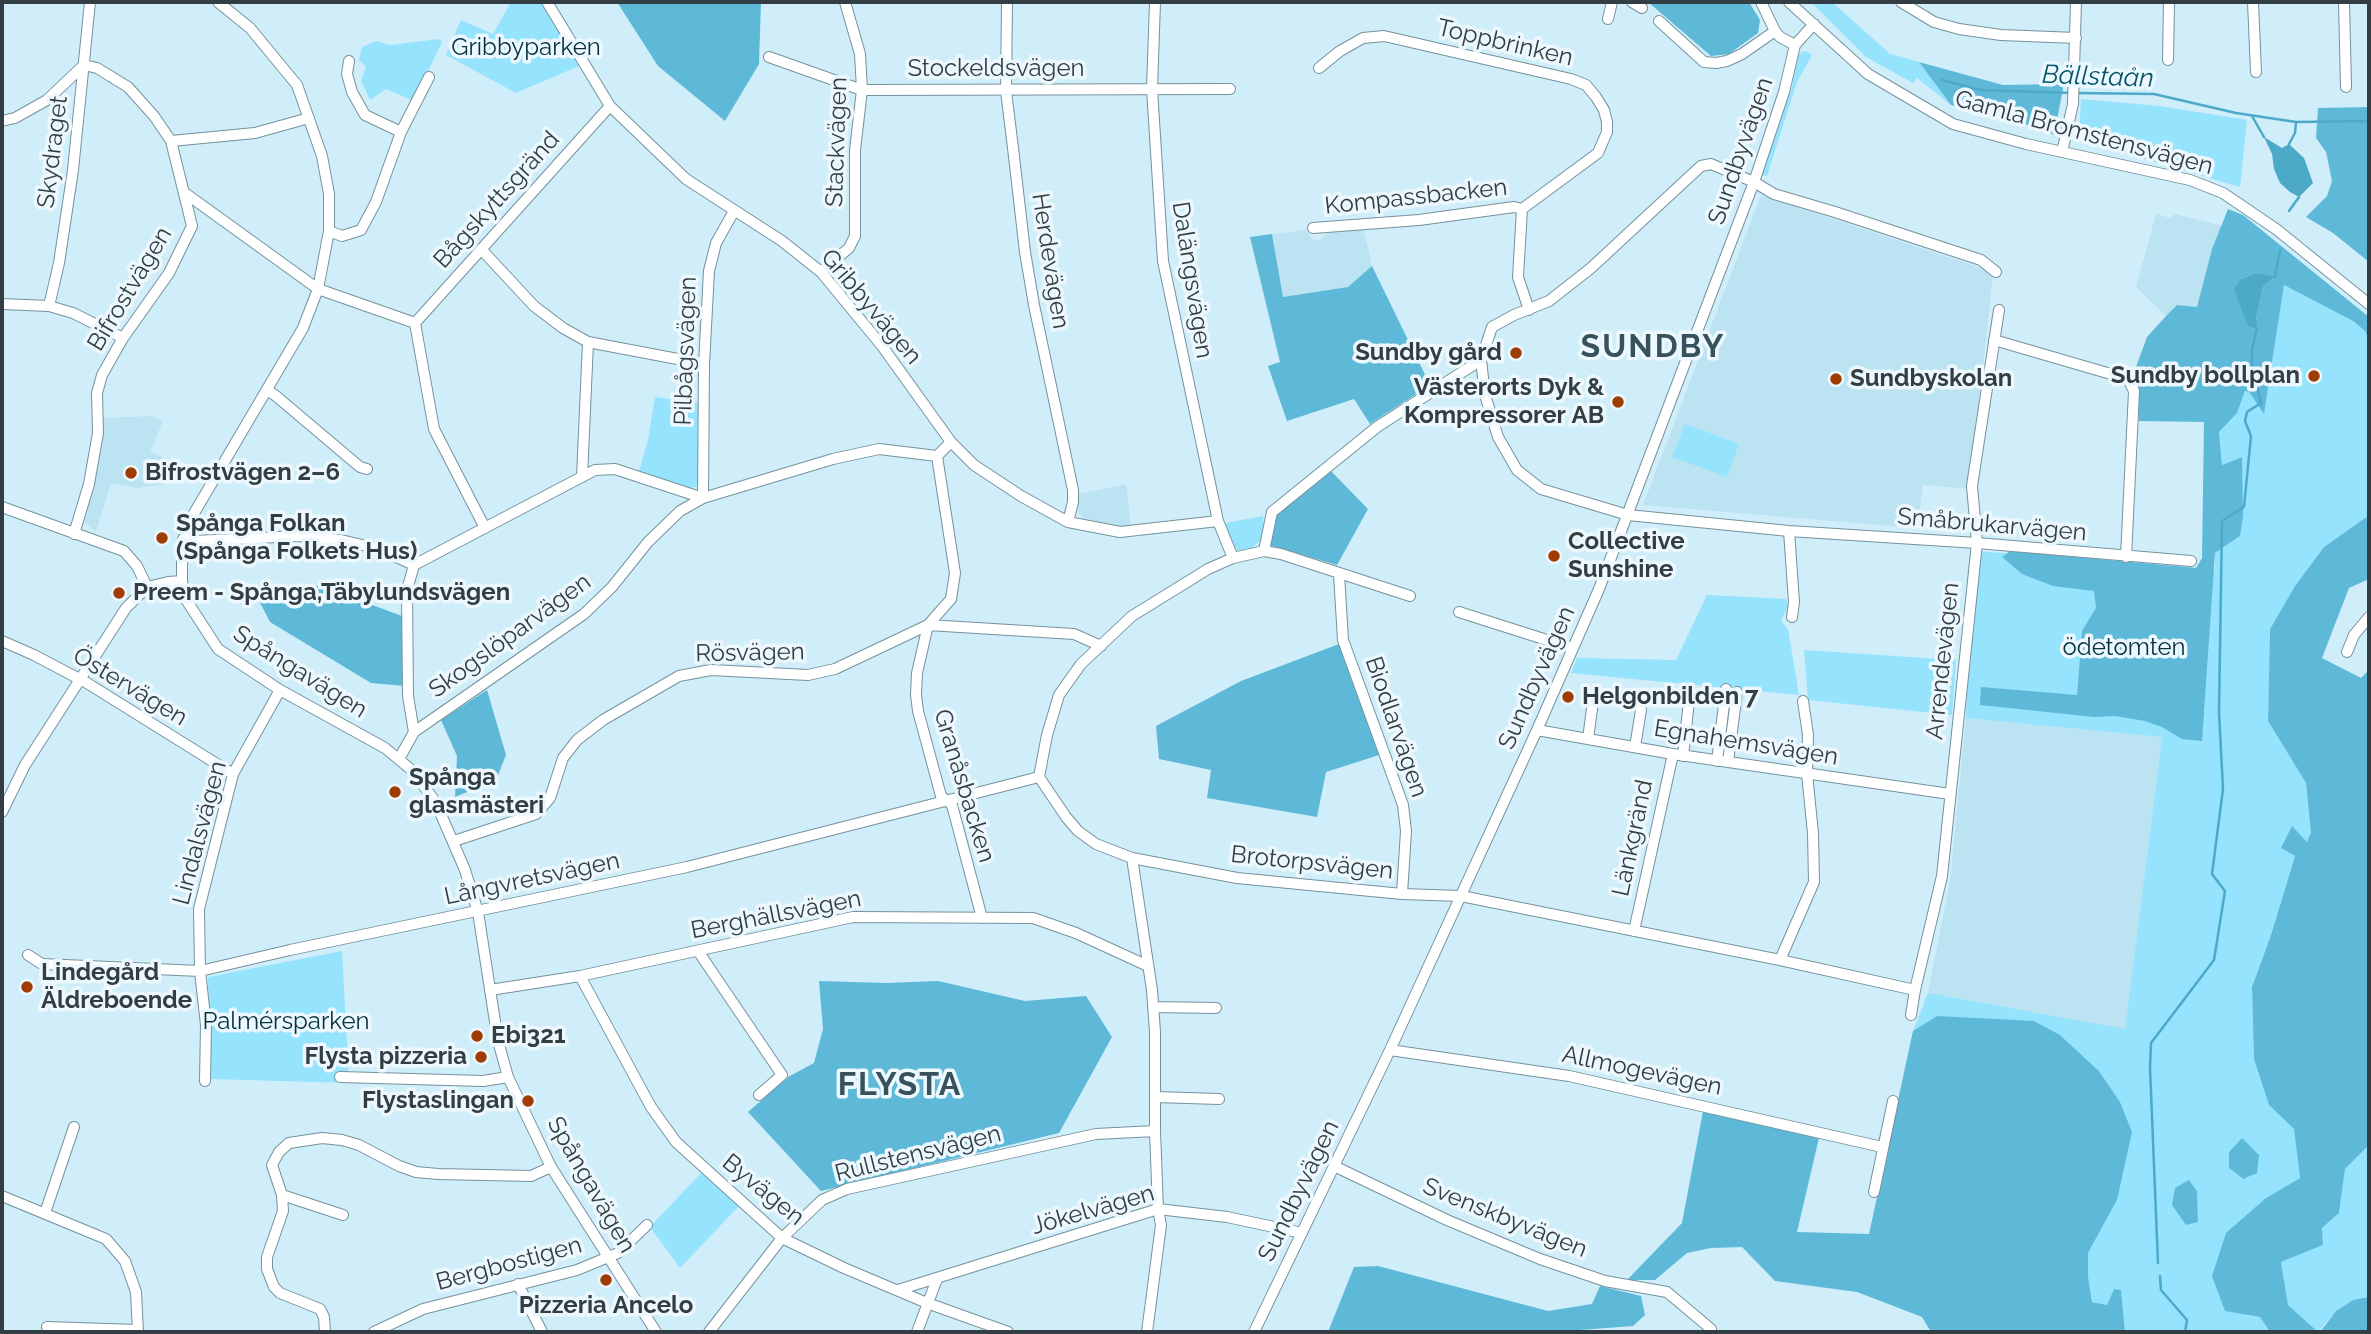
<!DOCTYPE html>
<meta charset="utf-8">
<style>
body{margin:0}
#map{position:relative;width:2371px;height:1334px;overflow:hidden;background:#cfeefa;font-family:Raleway,sans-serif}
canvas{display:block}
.frame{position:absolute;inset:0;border:4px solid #323e43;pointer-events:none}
</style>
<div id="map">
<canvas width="2371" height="1334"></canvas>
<div class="frame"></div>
</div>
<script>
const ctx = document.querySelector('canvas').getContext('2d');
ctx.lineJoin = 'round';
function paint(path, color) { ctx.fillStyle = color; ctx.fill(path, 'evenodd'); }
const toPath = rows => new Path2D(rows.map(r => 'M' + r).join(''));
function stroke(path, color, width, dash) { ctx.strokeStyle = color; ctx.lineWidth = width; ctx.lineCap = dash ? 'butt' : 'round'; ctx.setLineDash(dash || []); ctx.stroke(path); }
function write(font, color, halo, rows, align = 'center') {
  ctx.font = font + ' Raleway,sans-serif'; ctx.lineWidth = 7; ctx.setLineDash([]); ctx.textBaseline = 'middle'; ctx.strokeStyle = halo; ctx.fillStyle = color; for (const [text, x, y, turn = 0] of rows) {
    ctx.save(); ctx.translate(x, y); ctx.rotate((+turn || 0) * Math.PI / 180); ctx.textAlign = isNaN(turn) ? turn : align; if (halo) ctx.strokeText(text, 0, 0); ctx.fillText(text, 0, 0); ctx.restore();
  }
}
const built = toPath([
 [1761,195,1993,272,1970,489,1923,485,1917,528,1643,505],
 [2156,214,2170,218,2175,214,2223,226,2212,249,2197,307,2177,305,2166,316,2136,287],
 [1363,227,1372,266,1348,287,1283,297,1272,234,1306,230,1314,241,1322,239,1330,230],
 [153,416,163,421,150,452,175,462,163,484,138,488,111,483,96,532,84,521,103,418],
 [1126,484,1131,526,1113,527,1085,521,1078,511,1078,494],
 [1966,718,2162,737,2125,1030,1928,993,1950,881]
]);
const green = toPath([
 [511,2,541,2,579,66,516,93,446,55,461,20,493,34],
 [1811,2,1832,2,1890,54,1919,62,1951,105,1917,78,1913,83,1866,57],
 [439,39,442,42,414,101,386,89,370,100,361,81,366,66,359,60,362,47,376,41,390,45],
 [1807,51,1812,55,1797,82,1767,176,1762,175,1792,87,1798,56,1801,52],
 [2081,99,2160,106,2247,120,2240,187,2079,140],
 [2284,285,2353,321,2365,331,2369,339,2369,518,2365,518,2324,547,2295,586,2270,629,2268,721,2306,783,2311,833,2308,843,2292,827,2281,848,2295,856,2271,935,2252,987,2254,1059,2269,1105,2294,1129,2300,1178,2266,1198,2225,1310,2260,1317,2270,1332,2125,1332,2121,1290,2114,1289,2107,1305,2092,1302,2088,1276,2088,1253,2117,1200,2120,1102,2099,1071,2060,1035,1938,1016,1913,1031,1928,993,2125,1029,2162,737,1966,718,1967,633,1976,551,2215,569,2215,553,2240,536,2242,457,2222,465,2219,432,2237,413,2245,391,2249,392,2264,413],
 [2242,1138,2256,1173,2242,1179,2229,1168,2229,1152],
 [655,397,700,403,698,486,691,488,639,471,648,440],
 [1685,424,1739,444,1727,477,1672,457],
 [1263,516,1264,526,1260,541,1252,548,1242,551,1237,550,1231,542,1225,523],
 [1707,595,1786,599,1788,606,1781,621,1788,629,1799,695,1571,673,1577,658,1676,660],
 [1804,650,1956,660,1952,715,1808,700],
 [342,951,349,1083,211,1079,208,977],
 [2369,1145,2369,1297,2353,1300,2336,1311,2318,1332,2288,1305,2281,1262,2323,1245,2322,1228,2339,1213,2345,1169],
 [701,1173,739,1206,680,1268,650,1227]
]);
const forest = toPath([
 [617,2,761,2,759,64,725,121,658,66],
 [1648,2,1749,2,1760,20,1758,33,1729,54,1711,56],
 [1919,62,2003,85,2064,84,2054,135,2032,126,1951,105],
 [2369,107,2369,262,2333,233,2306,217,2327,196,2332,181,2326,152,2316,138,2318,108],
 [2228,209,2243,215,2369,317,2369,339,2365,331,2353,321,2284,285,2264,414,2249,392,2245,391,2237,413,2219,432,2222,465,2242,457,2243,516,2240,536,2215,553,2202,741,2182,739,2162,727,2145,721,2115,716,2094,717,1980,705,1981,687,2077,695,2082,631,2096,608,2094,591,2053,586,2022,574,2002,557,2010,551,2196,568,2202,558,2204,422,2139,421,2138,388,2133,375,2147,337,2166,316,2177,305,2197,307,2212,249],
 [2255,273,2274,278,2263,287,2256,319,2248,326,2242,305,2241,279],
 [1272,234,1283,297,1348,287,1372,266,1430,385,1370,424,1354,399,1287,421,1268,366,1280,362,1250,237],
 [1329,469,1368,509,1337,565,1269,545,1277,515],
 [2365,518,2369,518,2369,579,2349,588,2322,658,2361,678,2369,670,2369,1145,2345,1169,2339,1213,2322,1228,2323,1245,2281,1262,2288,1305,2318,1332,2270,1332,2260,1317,2225,1311,2212,1276,2226,1233,2266,1198,2300,1178,2294,1129,2269,1105,2254,1059,2252,987,2271,935,2295,856,2281,848,2292,826,2307,842,2311,833,2306,783,2268,721,2270,629,2295,586,2324,547],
 [251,585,321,586,402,616,405,686,371,683,270,622],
 [1339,644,1379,755,1326,772,1317,817,1207,798,1211,770,1159,759,1156,726,1241,681],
 [487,690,506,755,496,780,455,797,457,756,441,720],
 [819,981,886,983,938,981,1025,1001,1086,996,1112,1037,1059,1133,821,1191,748,1112,788,1077,814,1063,823,1029],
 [1937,1016,2034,1021,2060,1035,2099,1071,2120,1102,2132,1132,2117,1200,2088,1253,2088,1276,2092,1302,2107,1305,2114,1289,2121,1290,2125,1332,1931,1332,1922,1317,1857,1292,1775,1281,1742,1247,1711,1248,1687,1253,1655,1280,1627,1280,1682,1223,1703,1111,1819,1138,1797,1232,1869,1234,1913,1031],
 [2242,1138,2259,1155,2257,1173,2243,1179,2229,1168,2229,1152],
 [2189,1180,2197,1191,2198,1222,2186,1225,2172,1205,2175,1188],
 [1378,1266,1548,1311,1592,1304,1600,1286,1641,1296,1645,1315,1633,1326,1553,1332,1328,1332,1354,1267],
 [2369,1297,2369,1332,2320,1332,2336,1311,2353,1300]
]);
const water = toPath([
 [2264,137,2282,148,2289,144,2304,158,2313,183,2299,197,2290,192,2280,183,2274,169,2272,154],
 [2255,273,2275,277,2263,287,2256,319,2257,329,2248,326,2234,289,2241,279]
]);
const stream = toPath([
 [1942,80,1981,90,2071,93],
 [2078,93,2154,94,2236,113,2296,122,2369,121],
 [2252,116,2264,137],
 [2289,144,2295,133,2296,122],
 [2289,211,2299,197],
 [2275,277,2280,250],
 [2158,1263,2150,1068,2151,1043,2214,960,2225,891,2212,874,2223,789,2219,712,2222,521,2244,507,2251,436,2245,421,2247,412,2261,403,2252,364,2252,349,2257,329],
 [2160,1276,2161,1290,2187,1320,2185,1332]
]);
const minor = toPath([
 [218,2,250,28,297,85,322,156,329,194,329,231,318,289,303,328,193,515,182,549,182,581,185,598,218,649,280,690,385,748,414,772,436,803,465,870,478,912,498,1041,508,1077,551,1167,656,1332],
 [547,2,610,106,686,179,782,241,821,272,882,346,951,442,974,465,1021,496,1068,522,1120,532,1218,521],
 [1007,2,1006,91,1013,148,1025,252,1034,305,1073,490,1073,502,1068,522],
 [1155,2,1152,89,1163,261,1218,521,1233,558],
 [1632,2,1642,8],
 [1761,2,1775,31,1780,37,1795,45],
 [1789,2,1868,74,1953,124,2026,144,2190,180,2223,193,2276,229,2369,304],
 [1901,2,1934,22,1959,29,2001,35,2076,38],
 [2253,2,2256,72],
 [2344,2,2346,87],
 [1608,19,1612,2],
 [1659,21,1704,62,1716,63,1727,61,1742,54,1775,31],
 [769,57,862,90,1230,89],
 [2168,60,2169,2],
 [1319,68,1340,51,1363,38,1384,36,1571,79,1586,85,1596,97,1604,110,1607,122,1607,132,1598,153,1522,209,1518,277,1529,310],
 [2,121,15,118,47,100,84,65,97,68,128,87,154,116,171,141,192,226,169,273,123,338,102,375,97,393,98,433,89,484,74,534],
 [401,132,429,77],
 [171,141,255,133,309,118],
 [2062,152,2073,104,2076,2],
 [185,193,318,289,415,323],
 [1313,228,1419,220,1514,207,1522,209],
 [329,231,342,236,361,230,376,202,401,132,365,115,352,92,347,74,349,61],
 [481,249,534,306,563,328,588,342,704,364],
 [821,272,849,248,855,236,855,150,862,90,860,54,845,2],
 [1996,272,1981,260,1835,212,1774,194,1754,182,1711,164,1701,166,1591,268,1549,301,1514,315,1492,327,1481,360,1485,395,1498,437,1517,470,1541,489,1628,515,1789,531,1977,543,2191,561],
 [2,304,49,306,73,313,123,338],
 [49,306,59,263,73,170,90,2],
 [415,323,610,106],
 [415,323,434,429,485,528],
 [1994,340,2128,379,2134,391,2126,557],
 [267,390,276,396,360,467,367,469],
 [937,456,955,573,951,599,928,625,917,673,916,695,918,711,941,796,952,805,982,918],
 [582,477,588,342],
 [2,507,124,551,137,566,147,587],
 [1789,531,1794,602,1792,617],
 [183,539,194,541,299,536,341,540,379,549,414,565],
 [1264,551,1272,512,1377,427,1481,360],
 [414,565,595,470,615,469,703,498,704,364,709,271,716,243,734,211],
 [1339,574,1343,640,1403,805,1406,831,1402,894],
 [1410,596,1281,554,1264,551,1233,558,1208,569,1132,616,1081,664,1059,695,1047,735,1039,777,1066,817,1078,831,1096,844,1132,858,1237,878,1402,894,1461,896,1780,960,1915,990],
 [1459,612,1572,648],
 [2,641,34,655,87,683,233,774],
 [2347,652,2354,635,2369,617],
 [1537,730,1673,754,1950,794],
 [414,732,408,696,407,590,414,565],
 [1588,739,1593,701],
 [1635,747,1641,710],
 [1683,756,1689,701],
 [399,759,414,732,584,614,612,587,648,542,680,511,703,498,833,459,879,449,937,456,951,442],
 [1717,761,1726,689],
 [1728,762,1737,692],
 [2,812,25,765,126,608,147,587,168,582,182,581],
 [454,841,536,814,550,798,563,758,577,740,603,720,679,676,711,670,808,675,835,669,928,625,1074,634,1101,646],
 [1132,858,1152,990,1155,1032,1155,1131,1158,1209,1161,1225,1147,1332],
 [1634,931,1673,754],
 [698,951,782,1075,759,1095],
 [28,955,42,964,200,971,290,950,687,867,1039,777],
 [1780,960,1814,882,1813,833,1807,774,1808,735,1803,701],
 [580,976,651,1107,676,1142,782,1238,844,1268,927,1303,1008,1332],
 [490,990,580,976,853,917,1033,918,1076,933,1148,966],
 [1153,1007,1216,1008],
 [1911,1015,1915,990,1942,876,1977,543,1972,486,1999,310],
 [1390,1050,1569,1076,1882,1147],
 [340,1077,483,1081,508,1077],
 [205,1081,206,1025,200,971,199,909,233,774,280,690],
 [1155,1097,1219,1099],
 [1334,1166,1447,1220,1540,1259,1605,1281,1667,1292,1711,1329],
 [1874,1192,1893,1101],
 [282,1195,343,1215],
 [2,1196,106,1239,112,1246,125,1261,136,1292,138,1332],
 [45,1213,74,1127],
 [518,1284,542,1332],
 [898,1290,1158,1209,1227,1217,1302,1233],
 [47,1327,137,1330],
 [325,1332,324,1317,320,1309,280,1293,274,1287,267,1269,267,1257,283,1211,282,1195,272,1165,279,1152,289,1143,322,1138,342,1140,359,1145,399,1166,416,1172,438,1174,531,1176,551,1167],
 [374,1332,423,1309,577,1270,618,1253,647,1225],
 [709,1332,782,1238,822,1200,847,1189,1096,1134,1155,1131],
 [917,1332,937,1279],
 [1254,1332,1390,1050,1537,730,1599,589,1754,182,1784,92,1795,45,1814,24]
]);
const markers = [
 [1516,353,7,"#9f3c03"],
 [2314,376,7,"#9f3c03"],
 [1836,379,7,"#9f3c03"],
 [1618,402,7,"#9f3c03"],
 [131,473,7,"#9f3c03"],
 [162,538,7,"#9f3c03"],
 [1554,556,7,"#9f3c03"],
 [119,593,7,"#9f3c03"],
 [1568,697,7,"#9f3c03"],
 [395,792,7,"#9f3c03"],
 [27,987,7,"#9f3c03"],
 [477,1036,7,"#9f3c03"],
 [481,1057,7,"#9f3c03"],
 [528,1101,7,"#9f3c03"],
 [606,1280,7,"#9f3c03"]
];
const streetNames = [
 ["Toppbrinken",1505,43,13],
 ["Stockeldsvägen",996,69],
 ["Gamla Bromstensvägen",2084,133,15],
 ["Stackvägen",837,142,-88],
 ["Sundbyvägen",1741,151,-71],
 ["Skydraget",53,152,-83],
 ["Kompassbacken",1416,197,-6],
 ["Bågskyttsgränd",497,200,-48],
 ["Herdevägen",1050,261,81],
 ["Dalängsvägen",1192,280,81],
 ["Bifrostvägen",130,289,-59],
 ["Gribbyvägen",871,307,50],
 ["Pilbågsvägen",686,351,-88],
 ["Småbrukarvägen",1992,525,5],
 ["Skogslöparvägen",510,636,-36],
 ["Rösvägen",750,653,-1],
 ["Arrendevägen",1943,661,-84],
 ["Spångavägen",300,672,32],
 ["Sundbyvägen",1537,678,-66],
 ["Östervägen",130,687,31],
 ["Biodlarvägen",1396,727,71],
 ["Egnahemsvägen",1746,743,9],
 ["Granåsbacken",964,786,73],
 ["Lindalsvägen",200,833,-75],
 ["Länkgränd",1633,838,-78],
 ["Brotorpsvägen",1312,863,6],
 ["Långvretsvägen",532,879,-12],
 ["Berghällsvägen",776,915,-11],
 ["Allmogevägen",1642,1071,12],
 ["Rullstensvägen",918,1154,-14],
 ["Spångavägen",591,1185,60],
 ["Byvägen",763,1190,39],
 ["Sundbyvägen",1299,1191,-64],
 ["Jökelvägen",1093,1210,-16],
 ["Svenskbyvägen",1505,1218,22],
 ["Bergbostigen",509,1264,-15]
];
const parkNames = [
 ["Gribbyparken",526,48],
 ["ödetomten",2124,648],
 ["Palmérsparken",286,1022]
];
const poiNames = [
 ["Sundby gård",1502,353,"right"],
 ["Sundby bollplan",2300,376,"right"],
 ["Sundbyskolan",1850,379],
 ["Västerorts Dyk &",1604,388,"right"],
 ["Kompressorer AB",1604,416,"right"],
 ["Bifrostvägen 2–6",145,473],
 ["Spånga Folkan",176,524],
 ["(Spånga Folkets Hus)",176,552],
 ["Collective",1568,542],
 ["Sunshine",1568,570],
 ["Preem - Spånga,Täbylundsvägen",133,593],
 ["Helgonbilden 7",1582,697],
 ["Spånga",409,778],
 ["glasmästeri",409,806],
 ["Lindegård",41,973],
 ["Äldreboende",41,1001],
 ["Ebi321",491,1036],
 ["Flysta pizzeria",467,1057,"right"],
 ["Flystaslingan",514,1101,"right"],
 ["Pizzeria Ancelo",606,1306,"center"]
];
const waterNames = [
 ["Bällstaån",2098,77,2]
];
const districtNames = [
 ["SUNDBY",1653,347],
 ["FLYSTA",900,1085]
];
paint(built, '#bbe3f2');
paint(green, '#96e3fe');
paint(forest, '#5eb9d8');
paint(water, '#4da9c8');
stroke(stream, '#4da9c8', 2.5);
stroke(minor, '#75929d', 12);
stroke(minor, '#fff', 10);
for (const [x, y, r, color] of markers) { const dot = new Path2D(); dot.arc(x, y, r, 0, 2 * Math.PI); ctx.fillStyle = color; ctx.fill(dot); stroke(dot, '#ecf8fd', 2.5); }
write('24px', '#323e43', '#ecf8fd', streetNames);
write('24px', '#05323f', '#ecf8fd', parkNames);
write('bold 24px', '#323e43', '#ecf8fd', poiNames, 'left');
write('italic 26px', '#02556a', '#ecf8fd', waterNames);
ctx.letterSpacing = '2px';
write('bold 32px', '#37525c', '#ecf8fd', districtNames);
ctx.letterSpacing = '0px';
</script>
